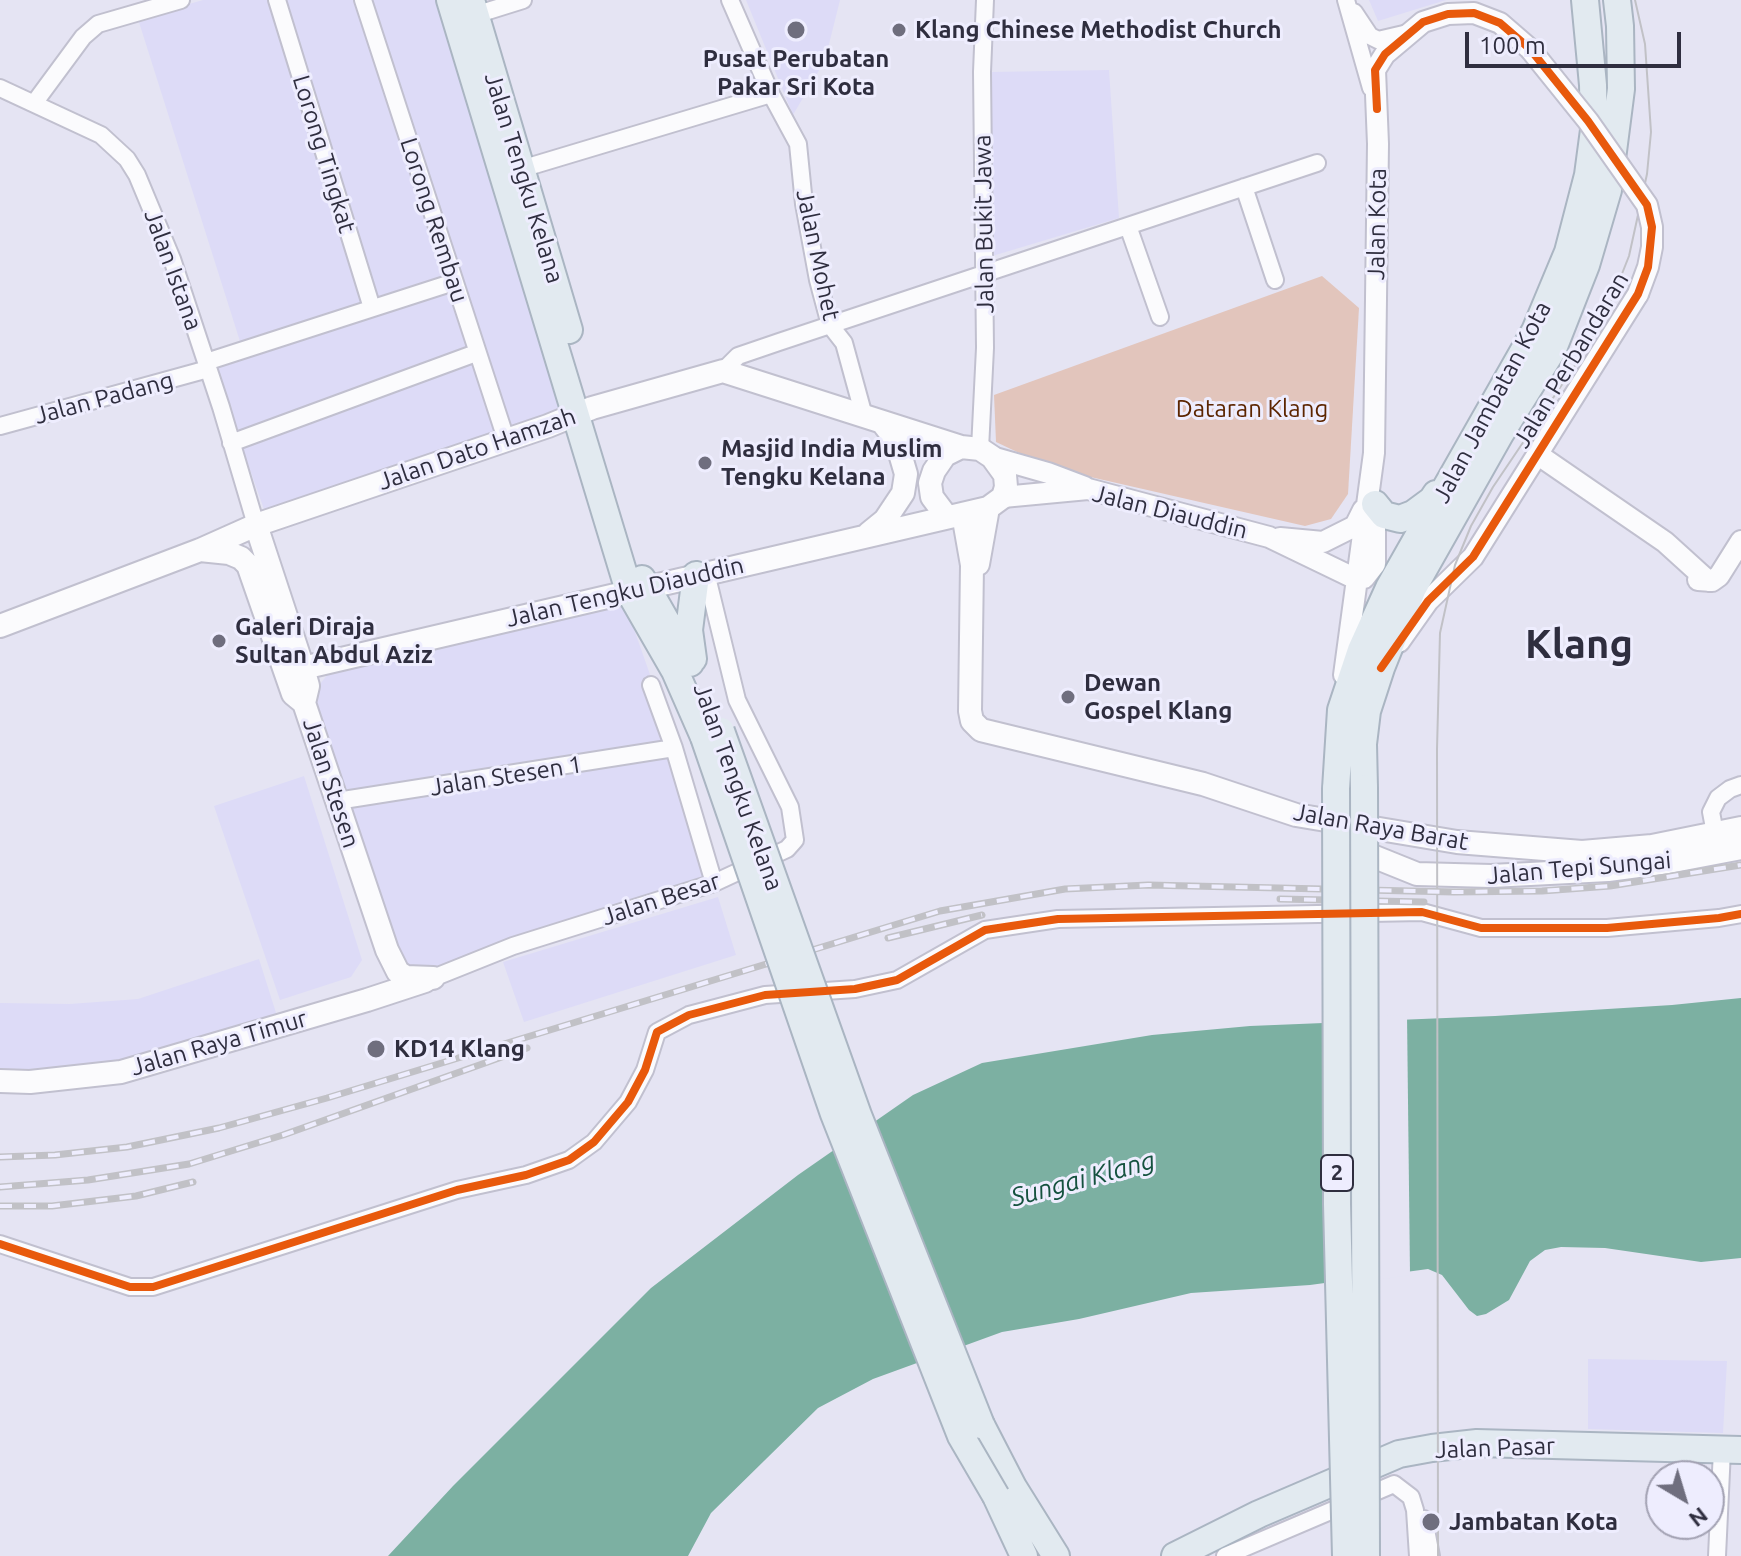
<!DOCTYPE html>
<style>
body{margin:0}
#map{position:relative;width:1741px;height:1556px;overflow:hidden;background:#e5e4f3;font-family:Ubuntu,sans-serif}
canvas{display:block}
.north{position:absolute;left:1645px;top:1460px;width:80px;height:80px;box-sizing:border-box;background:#eeedfe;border:2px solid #a2a1b2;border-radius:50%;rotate:142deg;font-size:22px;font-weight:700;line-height:32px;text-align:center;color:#2f2e3f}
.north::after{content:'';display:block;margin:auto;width:28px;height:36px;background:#6f6e7e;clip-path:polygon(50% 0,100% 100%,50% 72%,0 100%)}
.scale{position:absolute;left:1465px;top:32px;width:216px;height:36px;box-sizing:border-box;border:4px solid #2f2e3f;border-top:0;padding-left:10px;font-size:24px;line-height:28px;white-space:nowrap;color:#2f2e3f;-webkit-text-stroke:6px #eeedfe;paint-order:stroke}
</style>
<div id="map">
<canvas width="1741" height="1556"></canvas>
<div class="north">N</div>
<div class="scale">100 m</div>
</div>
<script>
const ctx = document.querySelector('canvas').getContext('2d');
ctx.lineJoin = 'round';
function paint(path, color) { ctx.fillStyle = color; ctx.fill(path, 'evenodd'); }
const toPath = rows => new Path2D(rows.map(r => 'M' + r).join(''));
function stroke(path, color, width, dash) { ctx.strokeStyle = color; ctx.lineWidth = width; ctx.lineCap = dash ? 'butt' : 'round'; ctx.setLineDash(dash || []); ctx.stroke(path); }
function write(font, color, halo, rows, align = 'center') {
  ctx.font = font + ' Ubuntu,sans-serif'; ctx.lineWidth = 6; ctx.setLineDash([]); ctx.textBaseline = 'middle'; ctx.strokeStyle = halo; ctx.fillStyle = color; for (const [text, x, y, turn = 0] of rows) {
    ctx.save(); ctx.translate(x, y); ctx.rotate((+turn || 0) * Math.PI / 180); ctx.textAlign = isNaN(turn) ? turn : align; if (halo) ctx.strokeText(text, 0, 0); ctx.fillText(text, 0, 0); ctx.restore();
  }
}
const built = toPath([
 [203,0,443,0,567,409,265,512,213,366,244,354,138,19],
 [746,0,840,0,825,60,793,115],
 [1369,0,1446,0,1378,21],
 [1109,70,1119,218,989,257,990,72],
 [616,604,628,612,720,874,412,974,405,970,315,701,317,688,331,670],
 [304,776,362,960,351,977,280,1000,214,806],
 [718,897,736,955,524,1022,503,962],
 [259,959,277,1016,120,1063,83,1069,0,1072,0,1003,70,1004,138,999],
 [1588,1359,1727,1361,1723,1433,1588,1429]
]);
const green = toPath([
 [1322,276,1359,308,1348,494,1331,519,1305,526,1051,468,996,442,994,395]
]);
const water = toPath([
 [1741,998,1741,1258,1701,1262,1605,1248,1561,1247,1545,1250,1530,1261,1509,1300,1486,1314,1477,1316,1469,1310,1442,1275,1428,1269,1310,1285,1191,1293,1079,1319,1002,1332,873,1379,818,1408,711,1513,688,1556,388,1556,453,1486,651,1288,798,1175,913,1095,982,1063,1152,1035,1250,1026,1495,1016,1672,1005]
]);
const pier = toPath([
 [1407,1015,1410,1275,1329,1287,1326,1019]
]);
const minor = toPath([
 [277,0,372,308],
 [363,0,506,439],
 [730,0,771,94,798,144,804,204,818,280,830,325,844,343,864,416],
 [1346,0,1371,88],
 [1354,12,1370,36,1378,40,1408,33],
 [475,15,523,0],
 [0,88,101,135,127,159,137,175,172,259,221,407,256,525],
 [35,102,83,37,98,24,181,0],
 [521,169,771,94],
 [1244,187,1275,280],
 [1128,226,1160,317],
 [206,362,454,282],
 [723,371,738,356,779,342,1317,163],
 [0,426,208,369],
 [231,443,476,353],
 [980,449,985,348,982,72,985,0],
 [651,685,674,748,714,883],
 [337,801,674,748],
 [1715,833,1711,812,1718,798,1730,789,1741,785],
 [433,978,513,946,714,883,787,849,795,840,790,807,737,700,706,573],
 [0,1244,130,1287,153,1287,457,1190,526,1175,569,1160,594,1142,628,1102,645,1070,657,1032,689,1015,765,995,855,989,897,980,985,930,1058,919,1422,912,1481,928,1607,928,1719,918,1741,914],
 [1424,1519,1431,1556],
 [1225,1556,1394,1484,1411,1497,1415,1510,1418,1556],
 [1717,1556,1722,1450]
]);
const tertiary = toPath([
 [1537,454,1665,542,1708,581],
 [992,457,1048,473,1085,487],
 [1003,497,1088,489,1269,537,1356,579,1364,578,1375,564,1375,512],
 [1280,538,1323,542,1355,526,1363,510],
 [1698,580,1712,581,1719,576,1741,541],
 [1399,642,1428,601,1473,557,1638,294],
 [1344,675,1374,453,1378,144,1375,70,1385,54,1423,22,1448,14,1474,13,1500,23,1530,49]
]);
const secondary = toPath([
 [963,514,972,565,970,711,972,721,981,730,1203,784,1296,815,1457,842,1582,852,1652,846,1741,828],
 [256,525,303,668,308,686,304,703,387,950,398,972,406,977,433,978],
 [869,533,885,520,903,493,906,474,896,440,882,422],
 [200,550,229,553,241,558,248,565,293,694,304,703],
 [978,564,988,508],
 [0,626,200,550,256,525,548,426,592,408,723,371,961,447],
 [303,668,988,508,1003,497,1006,487,1005,475,992,457,980,449,961,447,945,455,934,471,930,483,932,497,947,517],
 [1350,847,1417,874,1491,876,1608,870,1668,862,1741,848],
 [0,1081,30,1082,121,1072,367,1000,425,981]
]);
const trunk = toPath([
 [450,0,629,591,675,671,704,737],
 [471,0,569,330],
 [1375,504,1384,515,1400,519,1413,514,1432,500,1436,494],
 [642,579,690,663],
 [693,659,689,630,696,575],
 [1364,788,1363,744,1367,711,1381,668,1413,588,1500,434,1553,349,1586,265,1608,190,1621,89,1620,26,1617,0],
 [1336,789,1341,710,1361,650,1389,588,1535,331,1568,252,1588,175,1594,130,1593,85,1585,0],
 [981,1425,1013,1487,1056,1556],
 [996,1496,1024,1556],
 [1175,1556,1259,1514,1399,1454,1432,1448,1477,1443,1741,1450]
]);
const tram = toPath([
 [1438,1556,1437,749,1440,633,1455,565,1471,526,1493,487,1586,349,1612,299,1629,256,1647,174,1651,132,1645,44,1635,0]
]);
const rail = toPath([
 [1280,899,1424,902],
 [888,938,982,915],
 [0,1157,55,1155,127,1147,219,1128,327,1098,940,911,1065,889,1148,885,1454,892,1542,891,1610,886,1741,865],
 [0,1187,88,1180,189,1164,283,1135,527,1048],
 [0,1206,52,1206,136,1196,193,1182]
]);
const tertiaryBridge = toPath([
 [1530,49,1588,121,1647,205,1652,227,1652,247,1648,267,1638,294]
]);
const trunkBridge = toPath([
 [721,731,858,1115,981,1425],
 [704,737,834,1114,961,1436,996,1496],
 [1364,788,1366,1556],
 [1336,789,1337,1204,1346,1556]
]);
const cycleway = toPath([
 [1377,109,1375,70,1385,54,1423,22,1448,14,1474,13,1500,23,1530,49,1588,121,1647,205,1652,227,1648,267,1638,294,1473,557,1428,601,1381,668],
 [0,1244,130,1287,153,1287,457,1190,526,1175,569,1160,594,1142,628,1102,645,1070,657,1032,689,1015,765,995,855,989,897,980,985,930,1058,919,1422,912,1481,928,1607,928,1719,918,1741,914]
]);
const markers = [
 [796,30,10,"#6f6e7e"],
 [899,30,8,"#6f6e7e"],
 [705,463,8,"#6f6e7e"],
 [219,641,8,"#6f6e7e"],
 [1068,697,8,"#6f6e7e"],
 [376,1049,10,"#6f6e7e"],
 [1431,1522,10,"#6f6e7e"]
];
const shields = [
 [1337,1173,32]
];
const shieldNames = [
 ["2",1337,1173]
];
const poiNames = [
 ["Klang Chinese Methodist Church",915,30],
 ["Pusat Perubatan",796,59,"center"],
 ["Pakar Sri Kota",796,87,"center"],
 ["Masjid India Muslim",721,449],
 ["Tengku Kelana",721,477],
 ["Galeri Diraja",235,627],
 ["Sultan Abdul Aziz",235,655],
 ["Dewan",1084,683],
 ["Gospel Klang",1084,711],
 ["KD14 Klang",394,1049],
 ["Jambatan Kota",1449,1522]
];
const streetNames = [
 ["Lorong Tingkat",324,154,73],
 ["Jalan Tengku Kelana",524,178,73],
 ["Lorong Rembau",434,220,72],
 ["Jalan Bukit Jawa",984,224,-91],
 ["Jalan Kota",1377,224,-89],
 ["Jalan Mohet",818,255,78],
 ["Jalan Istana",173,270,70],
 ["Jalan Perbandaran",1571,360,-59],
 ["Jalan Padang",104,398,-15],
 ["Jalan Jambatan Kota",1492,402,-62],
 ["Jalan Dato Hamzah",477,449,-19],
 ["Jalan Diauddin",1170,512,14],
 ["Jalan Tengku Diauddin",625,592,-13],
 ["Jalan Stesen 1",506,776,-9],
 ["Jalan Stesen",331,783,72],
 ["Jalan Tengku Kelana",738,787,70],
 ["Jalan Raya Barat",1381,827,10],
 ["Jalan Tepi Sungai",1579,868,-5],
 ["Jalan Besar",661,899,-18],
 ["Jalan Raya Timur",219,1043,-16],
 ["Jalan Pasar",1495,1448,-2]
];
const parkNames = [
 ["Dataran Klang",1252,409]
];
const waterNames = [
 ["Sungai Klang",1083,1179,-15]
];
const townNames = [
 ["Klang",1579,645]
];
paint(built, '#dddbf7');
paint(green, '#e2c5bc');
paint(water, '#7cb0a2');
paint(pier, '#e5e4f3');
stroke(minor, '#c1c0cf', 20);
stroke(tertiary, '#c1c0cf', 24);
stroke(secondary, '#c1c0cf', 26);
stroke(trunk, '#aab5c2', 30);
stroke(minor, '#fbfbfd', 16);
stroke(tertiary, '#fbfbfd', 20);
stroke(secondary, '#fbfbfd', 22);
stroke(trunk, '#e2eaf0', 26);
stroke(tram, '#c1c1c6', 2);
stroke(rail, '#c1c1c6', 7);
stroke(rail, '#eeedfe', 4, [12]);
stroke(tertiaryBridge, '#c1c0cf', 24, []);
stroke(trunkBridge, '#aab5c2', 30, []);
stroke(tertiaryBridge, '#fbfbfd', 20);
stroke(trunkBridge, '#e2eaf0', 26);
stroke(cycleway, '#e8590c', 8);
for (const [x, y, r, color] of markers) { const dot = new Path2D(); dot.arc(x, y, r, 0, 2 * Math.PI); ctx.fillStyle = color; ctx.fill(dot); stroke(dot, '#eeedfe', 3); }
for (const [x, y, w] of shields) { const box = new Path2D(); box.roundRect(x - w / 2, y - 18, w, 36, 6); ctx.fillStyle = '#eeedfe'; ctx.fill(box); stroke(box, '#2f2e3f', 2); }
write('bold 22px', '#2f2e3f', null, shieldNames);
write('bold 24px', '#2f2e3f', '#eeedfe', poiNames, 'left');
write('24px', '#2f2e3f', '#eeedfe', streetNames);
write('24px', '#5c2500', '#eeedfe', parkNames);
write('italic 26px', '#15523f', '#eeedfe', waterNames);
write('bold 40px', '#2f2e3f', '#eeedfe', townNames);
</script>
